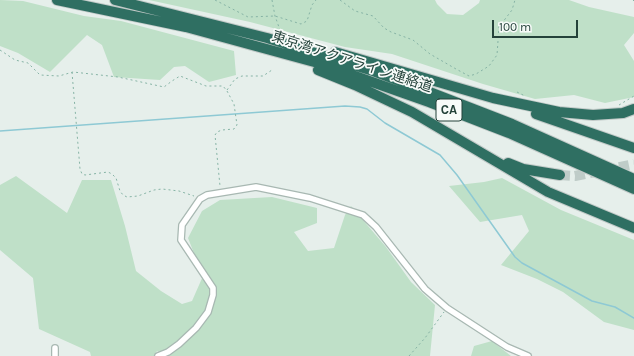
<!DOCTYPE html>
<meta charset="utf-8">
<style>
body{margin:0}
#map{position:relative;width:634px;height:356px;overflow:hidden;background:#e6efeb;font-family:Karla,sans-serif}
canvas{display:block}
.scale{position:absolute;left:492px;top:20px;width:86px;height:18px;box-sizing:border-box;border:2px solid #24423a;border-top:0;padding-left:5px;font-size:12px;line-height:14px;white-space:nowrap;color:#24423a;-webkit-text-stroke:3px #f7fbf9;paint-order:stroke}
</style>
<div id="map">
<canvas width="634" height="356"></canvas>
<div class="scale">100 m</div>
</div>
<script>
const ctx = document.querySelector('canvas').getContext('2d');
ctx.lineJoin = 'round';
function paint(path, color) { ctx.fillStyle = color; ctx.fill(path, 'evenodd'); }
const toPath = rows => new Path2D(rows.map(r => 'M' + r).join(''));
function stroke(path, color, width, dash) { ctx.strokeStyle = color; ctx.lineWidth = width; ctx.lineCap = dash ? 'butt' : 'round'; ctx.setLineDash(dash || []); ctx.stroke(path); }
function write(font, color, halo, rows, align = 'center') {
  ctx.font = font + ' Karla,"Noto Sans JP",sans-serif'; ctx.lineWidth = 3.5; ctx.setLineDash([]); ctx.textBaseline = 'middle'; ctx.strokeStyle = halo; ctx.fillStyle = color; for (const [text, x, y, turn = 0] of rows) {
    ctx.save(); ctx.translate(x, y); ctx.rotate((+turn || 0) * Math.PI / 180); ctx.textAlign = isNaN(turn) ? turn : align; if (halo) ctx.strokeText(text, 0, 0); ctx.fillText(text, 0, 0); ctx.restore();
  }
}
const green = toPath([
 [0,0,23,1,84,16,121,21,234,51,236,75,209,82,185,66,174,67,160,80,114,77,102,45,87,35,50,72,18,53,0,46],
 [149,0,435,0,437,4,447,14,463,15,479,3,480,0,569,0,589,7,634,17,634,33,624,45,634,61,634,97,605,103,574,95,535,99,483,84,392,54,345,47,250,22],
 [16,176,67,213,82,180,111,180,125,226,136,271,161,291,182,304,192,301,203,276,188,238,202,211,220,200,272,197,317,208,317,223,294,232,308,251,334,248,345,215,351,206,386,247,411,282,435,305,430,356,167,356,157,351,154,356,91,356,90,352,39,329,33,278,0,250,0,185],
 [502,178,561,210,634,240,634,330,604,322,563,292,537,279,501,265,529,231,522,215,480,222,449,186,484,182],
 [492,341,511,356,471,356,474,346]
]);
const stream = toPath([
 [0,131,345,106,360,107,367,109,385,123,440,155,457,175,515,257,522,263,592,301,615,307,634,318]
]);
const motorwayTunnel = toPath([
 [560,175,575,176,634,164]
]);
const path = toPath([
 [215,0,248,17,275,16,301,24,307,21,312,5,316,0],
 [272,0,275,16,280,30],
 [340,0,355,11,373,16,384,28,391,32,413,40,430,54,456,69,469,76,476,74,489,66,497,55,499,27,512,10,515,0],
 [633,0,634,1],
 [0,50,15,60,28,63,40,75,59,76,73,72,118,77,164,87,172,81,180,76,206,86,223,86,227,91,234,104,237,125,234,129,222,130,217,132,215,135,220,186],
 [72,72,80,169,82,174,85,175,108,172,112,174,116,178,120,191,123,195,127,197,138,196,154,190,162,189,179,191,194,196],
 [227,90,235,79,242,76,263,76,272,70],
 [517,92,525,96],
 [619,105,634,96],
 [409,356,425,338,444,312]
]);
const minor = toPath([
 [55,348,55,356],
 [158,356,168,352,179,344,196,328,208,312,213,295,213,288,181,240,182,225,200,199,207,195,256,187,310,198,363,215,376,227,425,289,447,308,507,347,528,356]
]);
const motorway = toPath([
 [57,0,186,27,318,63,429,102,509,133,634,189],
 [115,0,267,38,373,71,432,93,512,124,634,179],
 [335,52,493,98,559,112,593,115,623,113,634,109],
 [318,70,355,85,412,112,548,192,634,228],
 [536,114,634,148],
 [508,163,523,169,560,175]
]);
const shields = [
 [449,110,26]
];
const shieldNames = [
 ["CA",449,110]
];
const streetNames = [
 ["東京湾アクアライン連絡道",352,62,18]
];
paint(green, '#bfe0c8');
stroke(stream, '#8ec9d4', 1.5);
stroke(motorwayTunnel, '#bfccc8', 10, [10, 5]);
stroke(minor, '#a8b8b2', 8);
stroke(motorway, '#c2cac8', 12);
stroke(path, '#86b3a5', 1, [2, 3]);
stroke(minor, '#fff', 5.5);
stroke(motorway, '#2f6f62', 10);
for (const [x, y, w] of shields) { const box = new Path2D(); box.roundRect(x - w / 2, y - 11, w, 22, 3); ctx.fillStyle = '#f7fbf9'; ctx.fill(box); stroke(box, '#24423a', 1); }
write('bold 13px', '#24423a', null, shieldNames);
write('14px', '#24423a', '#f7fbf9', streetNames);
</script>
